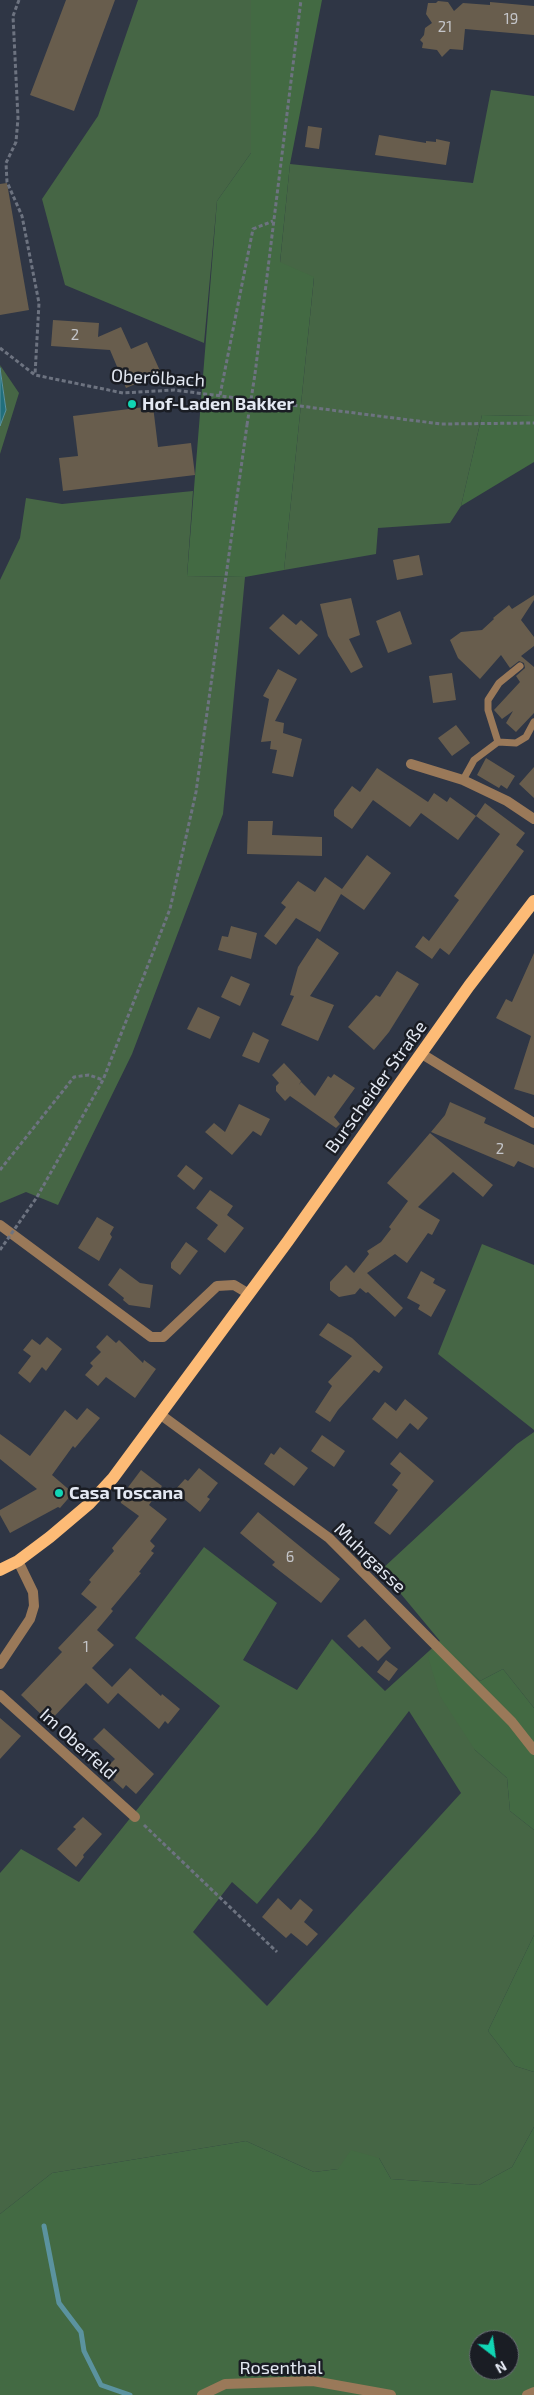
<!DOCTYPE html>
<meta charset="utf-8">
<style>
body{margin:0}
#map{position:relative;width:534px;height:2395px;overflow:hidden;background:#2f3645;font-family:"Exo 2",sans-serif}
canvas{display:block}
.north{position:absolute;left:469px;top:2330px;width:50px;height:50px;box-sizing:border-box;background:#1a1d24;border:1px solid #6a6e76;border-radius:50%;rotate:150deg;font-size:14px;font-weight:700;line-height:20px;text-align:center;color:#e3e8f2}
.north::after{content:'';display:block;margin:auto;width:18px;height:22px;background:#11d5b4;clip-path:polygon(50% 0,100% 100%,50% 72%,0 100%)}
</style>
<div id="map">
<canvas width="534" height="2395"></canvas>
<div class="north">N</div>
</div>
<script>
const ctx = document.querySelector('canvas').getContext('2d');
ctx.lineJoin = 'round';
function paint(path, color) { ctx.fillStyle = color; ctx.fill(path, 'evenodd'); }
const toPath = rows => new Path2D(rows.map(r => 'M' + r).join(''));
function stroke(path, color, width, dash) { ctx.strokeStyle = color; ctx.lineWidth = width; ctx.lineCap = dash ? 'butt' : 'round'; ctx.setLineDash(dash || []); ctx.stroke(path); }
function write(font, color, halo, rows, align = 'center') {
  ctx.font = font + ' "Exo 2",sans-serif'; ctx.lineWidth = 5; ctx.setLineDash([]); ctx.textBaseline = 'middle'; ctx.strokeStyle = halo; ctx.fillStyle = color; for (const [text, x, y, turn = 0] of rows) {
    ctx.save(); ctx.translate(x, y); ctx.rotate((+turn || 0) * Math.PI / 180); ctx.textAlign = isNaN(turn) ? turn : align; if (halo) ctx.strokeText(text, 0, 0); ctx.fillText(text, 0, 0); ctx.restore();
  }
}
const green = toPath([
 [138,0,251,0,251,153,217,201,204,343,65,285,42,199,98,116],
 [491,90,534,96,534,416,482,415,461,506,450,523,378,528,376,554,284,570,314,278,280,263,290,164,473,183],
 [0,365,19,393,0,454,0,426,6,410],
 [193,491,187,576,245,577,223,814,132,1054,58,1205,26,1192,0,1203,0,580,20,538,26,498,62,504],
 [482,1244,534,1265,534,1430,438,1354],
 [534,1432,534,1708,503,1669,480,1681,440,1642,475,1750,507,1778,510,1811,534,1830,534,1935,488,2031,515,2066,534,2072,534,2127,512,2167,479,2185,391,2179,379,2158,338,2169,314,2172,246,2141,52,2173,0,2214,0,1873,21,1849,79,1882,220,1706,135,1638,204,1547,277,1603,243,1660,297,1690,332,1639,385,1691,440,1641,381,1570,517,1444],
 [409,1711,461,1793,267,2006,193,1932,232,1882,257,1904,316,1833]
]);
const forest = toPath([
 [251,0,322,0,290,164,280,262,314,277,284,570,245,577,187,576,217,201,251,153],
 [482,415,534,416,534,462,461,506],
 [440,1641,480,1681,503,1669,534,1708,534,1830,510,1811,507,1778,475,1750,440,1696,428,1657],
 [534,1935,534,2072,515,2066,488,2031],
 [534,2127,534,2395,0,2395,0,2214,52,2173,246,2141,314,2172,338,2169,351,2150,379,2158,391,2179,479,2185,512,2167],
 [479,2340,509,2340,509,2370,479,2370]
]);
const water = toPath([
 [0,368,6,410,0,426,0,368]
]);
const stream = toPath([
 [44,2226,59,2303,81,2332,84,2351,101,2385,130,2395]
]);
const building = toPath([
 [66,0,115,0,74,111,30,95],
 [438,1,448,2,454,11,463,3,490,5,490,2,534,6,534,35,465,29,463,50,450,49,442,57,437,50,422,48,423,43,420,40,424,35,425,28,432,23,426,14,428,3,436,3],
 [308,126,322,128,319,149,305,147],
 [379,135,426,143,426,141,436,142,436,139,450,142,446,165,375,155],
 [7,183,29,310,0,315,0,184],
 [53,320,99,323,98,337,121,327,131,349,147,342,161,373,126,388,110,350,51,346],
 [153,406,158,447,191,443,195,475,63,491,59,458,78,456,73,416],
 [419,555,423,575,397,580,393,560],
 [534,595,534,600,521,620,534,637,534,646,521,656,534,667,534,713,516,732,506,723,513,711,502,719,494,710,520,682,516,676,525,668,524,663,519,661,510,668,501,655,480,679,458,658,450,640,461,632,482,630,494,619,493,618,509,605,512,609],
 [351,598,360,635,349,639,363,667,351,673,328,636,320,604],
 [400,611,412,644,388,653,376,621],
 [283,614,296,625,301,620,318,635,299,655,269,628],
 [278,669,297,679,275,721,284,723,283,733,302,739,293,777,272,773,277,750,270,749,271,741,261,742,269,699,263,696],
 [452,673,456,700,433,703,429,676],
 [456,725,470,743,452,756,438,738],
 [486,758,515,776,507,789,501,785,499,788,477,775],
 [534,767,534,798,519,784],
 [377,768,428,802,434,793,447,802,450,797,476,816,485,803,525,833,516,845,524,851,449,955,440,948,432,959,415,947,423,936,429,941,459,900,454,896,500,834,476,816,458,840,421,813,410,827,373,800,352,829,334,816,334,810,352,786,360,792],
 [248,821,273,821,272,835,322,837,322,856,247,854],
 [367,855,391,873,364,910,341,894,320,932,296,918,276,945,264,936,286,907,281,903,298,881,315,892,325,877,342,889],
 [231,926,257,933,251,959,218,950,222,936,228,937],
 [317,938,339,953,310,996,334,1005,318,1041,281,1025,294,996,290,995,298,967],
 [534,953,534,1095,514,1089,531,1036,496,1018,506,999,512,1002],
 [397,971,419,984,389,1032,374,1050,348,1027,376,995,380,997],
 [231,976,250,984,240,1006,221,997],
 [198,1007,220,1017,210,1039,187,1029],
 [253,1032,269,1040,259,1063,242,1056],
 [284,1063,301,1081,299,1085,301,1082,315,1096,328,1076,331,1078,334,1074,355,1088,334,1117,340,1124,336,1128,290,1096,285,1101,276,1091,276,1086,279,1083,272,1075],
 [450,1102,486,1118,484,1123,534,1145,534,1168,518,1161,514,1167,431,1132,445,1115],
 [239,1104,270,1119,261,1136,253,1131,232,1155,205,1132,214,1123,225,1132],
 [430,1133,493,1185,483,1197,453,1172,418,1207,440,1220,432,1235,428,1233,407,1263,395,1254,367,1273,403,1308,395,1317,368,1292,366,1293,360,1288,355,1294,339,1297,330,1290,330,1282,346,1265,354,1273,369,1254,367,1251,381,1242,391,1229,389,1227,408,1201,387,1183],
 [186,1165,203,1178,194,1190,177,1176],
 [210,1190,233,1206,227,1215,244,1228,225,1253,207,1239,218,1225,196,1208],
 [97,1217,114,1227,110,1234,112,1237,99,1261,78,1248],
 [186,1242,198,1251,180,1275,171,1268,171,1263],
 [120,1268,140,1283,153,1285,150,1308,129,1305,123,1300,124,1298,108,1285],
 [421,1271,435,1279,433,1283,446,1290,431,1317,418,1309,420,1305,407,1298],
 [328,1323,352,1338,383,1367,379,1373,374,1370,338,1410,330,1422,315,1412,332,1386,328,1382,352,1356,319,1335],
 [107,1335,116,1343,119,1340,143,1363,144,1360,156,1369,135,1398,106,1377,98,1386,85,1375,93,1366,90,1363,101,1352,96,1347],
 [47,1337,62,1349,46,1371,42,1367,30,1383,18,1373,31,1356,23,1350,32,1339,40,1345],
 [405,1399,428,1418,418,1430,410,1423,397,1439,372,1419,385,1402,396,1411],
 [87,1408,100,1418,75,1448,73,1446,52,1475,73,1493,60,1508,58,1507,10,1533,0,1515,0,1510,37,1489,0,1459,0,1434,30,1456,65,1410,77,1420],
 [322,1435,345,1451,334,1467,311,1451],
 [280,1447,308,1468,294,1486,264,1464,271,1453,274,1455],
 [400,1452,434,1481,390,1535,374,1523,398,1490,392,1485,401,1473,390,1464],
 [199,1468,218,1483,207,1497,210,1499,200,1512,174,1491,185,1479,188,1481],
 [141,1470,162,1486,149,1505,167,1519,150,1541,155,1546,151,1551,154,1553,139,1572,141,1573,111,1609,113,1611,97,1630,114,1645,92,1668,112,1687,130,1668,161,1696,162,1694,180,1709,168,1724,165,1721,159,1729,118,1693,108,1704,86,1683,49,1722,21,1695,62,1652,58,1648,97,1607,81,1594,91,1582,89,1580,114,1551,112,1548,139,1516,121,1503,120,1498],
 [258,1512,340,1579,321,1603,272,1565,275,1562,240,1533],
 [365,1619,391,1648,378,1661,362,1646,359,1648,347,1636],
 [386,1660,398,1669,389,1681,377,1672],
 [0,1718,21,1736,0,1759],
 [104,1728,154,1774,136,1794,126,1785,123,1789,113,1780,116,1776,107,1767,115,1759,93,1739],
 [83,1817,102,1834,83,1855,84,1857,76,1867,57,1849,76,1829,73,1827],
 [278,1898,291,1910,300,1899,313,1910,304,1922,318,1934,307,1946,291,1933,286,1938,262,1917]
]);
const path = toPath([
 [19,0,13,16,18,118,16,142,6,163,7,182,22,216,39,303,35,375],
 [0,348,35,375,123,393,174,390,441,424,534,423],
 [255,374,301,0],
 [220,395,253,229,273,221],
 [0,1170,74,1077,89,1075,103,1080],
 [37,1197,103,1080,170,909,196,792,247,425],
 [144,1825,277,1952]
]);
const lane = toPath([
 [498,742,488,710,488,700,499,683,520,666],
 [463,780,474,760,498,742,516,743,526,737,534,722]
]);
const street = toPath([
 [411,764,463,780,507,801,534,819],
 [422,1054,534,1123],
 [0,1225,151,1337,163,1337,217,1286,234,1285,249,1294],
 [161,1415,329,1538,512,1722,534,1750],
 [0,1664,30,1619,34,1606,33,1592,18,1561],
 [0,1695,135,1817],
 [202,2395,225,2384,313,2381,391,2395],
 [527,2395,534,2392]
]);
const primary = toPath([
 [0,1570,18,1561,50,1537,89,1504,113,1478,288,1241,469,986,534,901]
]);
const pathBridge = toPath([
 [247,425,255,374],
 [0,1250,37,1197]
]);
const markers = [
 [132,404,5,"#11d5b4"],
 [59,1493,5,"#11d5b4"]
];
const numberNames = [
 ["19",511,19],
 ["21",445,27],
 ["2",75,335],
 ["2",500,1149],
 ["6",290,1557],
 ["1",86,1647]
];
const streetNames = [
 ["Oberölbach",158,378,3],
 ["Burscheider Straße",376,1087,-54],
 ["Muhrgasse",370,1558,44],
 ["Im Oberfeld",78,1744,42],
 ["Rosenthal",281,2368]
];
const poiNames = [
 ["Hof-Laden Bakker",142,404],
 ["Casa Toscana",69,1493]
];
paint(green, '#466645');
paint(forest, '#436a43');
paint(water, '#216f7c');
stroke(water, '#5b939f', 1);
stroke(stream, '#5b939f', 5);
paint(building, '#685d4d');
stroke(path, '#6d7380', 3, [4, 2.5]);
stroke(lane, '#9a7959', 7);
stroke(street, '#9a7959', 10);
stroke(primary, '#fdbb76', 12);
stroke(pathBridge, '#6d7380', 3, [4, 2.5]);
for (const [x, y, r, color] of markers) { const dot = new Path2D(); dot.arc(x, y, r, 0, 2 * Math.PI); ctx.fillStyle = color; ctx.fill(dot); stroke(dot, '#1a1d24', 2); }
write('15px', '#c4c5c9', null, numberNames);
write('18px', '#e3e8f2', '#1a1d24', streetNames);
write('bold 18px', '#e3e8f2', '#1a1d24', poiNames, 'left');
</script>
